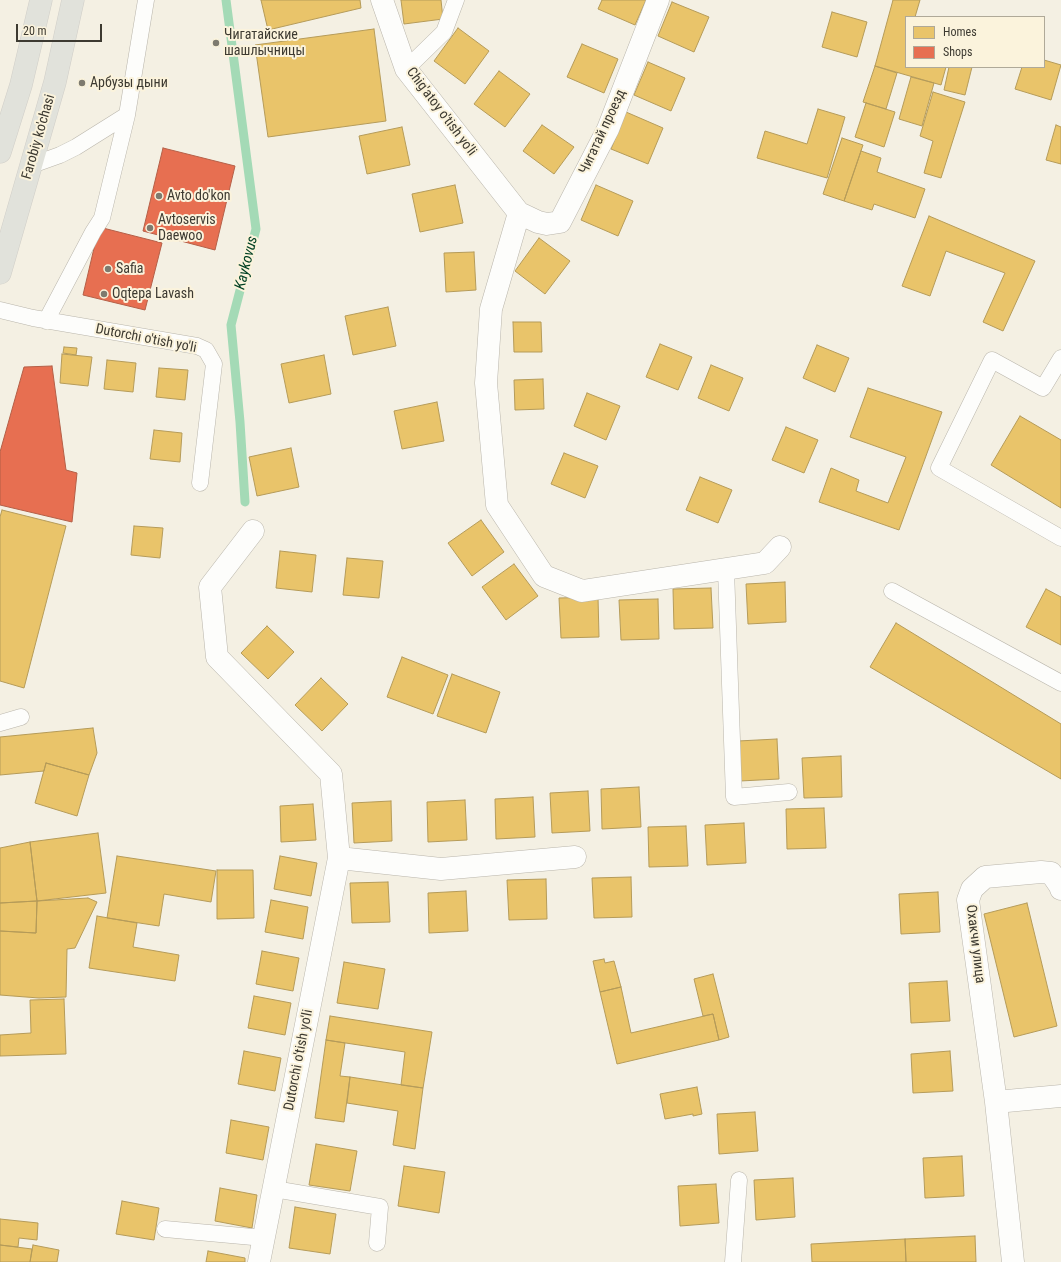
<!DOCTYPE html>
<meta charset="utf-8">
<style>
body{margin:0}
#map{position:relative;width:1061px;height:1262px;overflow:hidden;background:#f4f0e3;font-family:"Roboto Condensed",sans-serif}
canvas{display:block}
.legend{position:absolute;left:905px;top:16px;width:140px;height:52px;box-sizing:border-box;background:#fbf3dc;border:1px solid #afa998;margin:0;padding:5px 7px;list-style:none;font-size:12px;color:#3d3a31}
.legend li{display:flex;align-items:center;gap:8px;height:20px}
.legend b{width:20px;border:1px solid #afa998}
.scale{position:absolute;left:16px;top:24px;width:86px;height:18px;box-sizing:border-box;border:2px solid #3d3a31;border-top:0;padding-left:5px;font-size:12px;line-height:14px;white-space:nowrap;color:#3d3a31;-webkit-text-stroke:3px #fbf3dc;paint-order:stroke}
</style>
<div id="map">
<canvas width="1061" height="1262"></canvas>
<ul class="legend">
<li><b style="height:11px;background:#e9c46a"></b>Homes</li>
<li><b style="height:11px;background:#e76f51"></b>Shops</li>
</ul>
<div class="scale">20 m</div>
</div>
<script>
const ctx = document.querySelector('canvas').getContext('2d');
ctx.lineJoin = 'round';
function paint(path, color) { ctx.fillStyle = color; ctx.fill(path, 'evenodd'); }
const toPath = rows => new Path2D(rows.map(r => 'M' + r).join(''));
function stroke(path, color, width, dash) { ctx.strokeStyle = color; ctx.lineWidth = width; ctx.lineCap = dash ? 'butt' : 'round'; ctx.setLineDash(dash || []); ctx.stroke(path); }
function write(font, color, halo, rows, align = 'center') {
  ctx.font = font + ' "Roboto Condensed",sans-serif'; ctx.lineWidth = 4; ctx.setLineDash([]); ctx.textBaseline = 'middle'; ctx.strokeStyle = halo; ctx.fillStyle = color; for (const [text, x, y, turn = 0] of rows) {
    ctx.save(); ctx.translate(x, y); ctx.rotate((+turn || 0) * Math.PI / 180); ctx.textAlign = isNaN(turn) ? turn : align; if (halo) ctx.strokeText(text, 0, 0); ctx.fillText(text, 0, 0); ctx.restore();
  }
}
const homes = toPath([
 [261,0,360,0,361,8,268,30,261,0],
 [401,0,441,0,443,19,404,24,401,0],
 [602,0,646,0,635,25,598,9,602,0],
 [893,0,920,0,915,17,906,17,906,67,946,67,941,85,875,66,893,0],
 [672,2,709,17,694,52,658,36,672,2],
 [832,12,867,22,857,57,822,47,832,12],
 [458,28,489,51,465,84,434,61,458,28],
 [374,29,386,121,268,137,255,45,374,29],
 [582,44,618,59,604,93,567,77,582,44],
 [1044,60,1061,65,1051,100,1015,89,1022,67,1044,67,1044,60],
 [648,62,685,78,671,111,634,95,648,62],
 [875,66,897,73,886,109,863,102,875,66],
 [949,67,972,67,965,95,944,90,949,67],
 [499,71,530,94,505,127,474,104,499,71],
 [911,77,934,83,922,126,899,119,911,77],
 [933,92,965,102,941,178,924,173,933,141,920,136,933,92],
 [866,103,895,112,884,147,855,137,866,103],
 [818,109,845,117,827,178,757,158,765,131,807,144,818,109],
 [626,112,663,128,648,164,611,149,626,112],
 [542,125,574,147,554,174,523,151,542,125],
 [1056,125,1061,127,1061,164,1046,160,1056,125],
 [402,127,410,165,367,174,359,136,402,127],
 [842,138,863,145,844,201,823,194,842,138],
 [861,151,881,158,877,172,925,189,915,218,874,204,872,210,844,201,861,151],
 [455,185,463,223,420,232,412,194,455,185],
 [596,185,633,201,618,236,581,220,596,185],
 [929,216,1035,261,1003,331,983,322,1005,273,946,251,930,296,902,286,929,216],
 [539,238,570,261,545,294,515,271,539,238],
 [474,252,476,290,446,292,444,253,474,252],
 [388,307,396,346,353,355,345,316,388,307],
 [513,322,541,322,542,352,514,352,513,322],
 [660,344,692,357,678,390,646,377,660,344],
 [817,345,849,358,835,392,803,378,817,345],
 [64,347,77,348,76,355,63,353,64,347],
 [62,354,92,357,88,386,60,383,62,354],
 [324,355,331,394,289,403,281,364,324,355],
 [107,360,136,363,133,392,104,389,107,360],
 [711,365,743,378,729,411,698,398,711,365],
 [159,368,188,370,185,400,156,397,159,368],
 [543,379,544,409,515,410,514,380,543,379],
 [868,388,942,412,899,530,819,502,831,468,859,480,856,491,888,503,906,457,850,437,868,388],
 [587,393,620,406,606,440,574,426,587,393],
 [437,402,444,441,402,449,394,411,437,402],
 [1020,416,1061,440,1061,508,991,465,1020,416],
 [786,427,818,440,804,473,772,460,786,427],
 [154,430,182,433,180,462,150,459,154,430],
 [291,448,299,487,257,496,249,457,291,448],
 [564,453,598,466,585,498,551,484,564,453],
 [700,477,732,490,718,523,686,510,700,477],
 [2,510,66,526,24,688,0,681,0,517,2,510],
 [481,520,504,552,472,576,448,543,481,520],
 [134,526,163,528,160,558,131,555,134,526],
 [280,551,316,555,312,592,276,588,280,551],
 [347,558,383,561,379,598,343,595,347,558],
 [514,564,538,596,506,620,482,587,514,564],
 [785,582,786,622,748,624,746,584,785,582],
 [711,588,713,628,674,629,673,589,711,588],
 [1046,589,1061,597,1061,645,1026,627,1046,589],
 [598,597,599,637,561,638,559,598,598,597],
 [658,599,659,639,621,640,619,600,658,599],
 [896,623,1061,724,1061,779,870,667,896,623],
 [267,626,294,652,268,679,241,653,267,626],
 [402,657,448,675,433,714,387,697,402,657],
 [452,674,500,692,486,733,437,716,452,674],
 [321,678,348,704,322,731,295,705,321,678],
 [93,728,97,753,89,775,46,763,44,771,0,775,0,737,93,728],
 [777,739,779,779,740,781,738,741,777,739],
 [841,756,842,797,804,798,802,758,841,756],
 [46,763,89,775,77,816,35,803,46,763],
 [639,787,641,827,602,829,601,789,639,787],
 [588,791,590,831,552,833,550,793,588,791],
 [533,797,535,837,496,839,495,799,533,797],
 [465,800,467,840,428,842,427,802,465,800],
 [391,801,392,841,354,843,352,803,391,801],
 [313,804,316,840,281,842,280,806,313,804],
 [824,808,826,848,787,849,786,809,824,808],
 [744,823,746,863,707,865,705,825,744,823],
 [686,826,688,866,649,867,648,827,686,826],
 [98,833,106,893,37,901,30,842,98,833],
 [30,842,37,901,0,903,0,848,30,842],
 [117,856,216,871,211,902,164,894,159,926,107,918,117,856],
 [280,856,317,863,311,896,274,889,280,856],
 [217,870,253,870,254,918,217,919,217,870],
 [631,877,632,917,594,918,592,878,631,877],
 [546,879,547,919,509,920,507,880,546,879],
 [388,882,390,922,352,923,350,883,388,882],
 [466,891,468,931,429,933,428,893,466,891],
 [938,892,940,932,901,934,899,894,938,892],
 [88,898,97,902,75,948,67,949,66,997,39,998,0,995,0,931,36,933,37,901,88,898],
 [271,900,308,907,303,939,265,932,271,900],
 [37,901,36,933,0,931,0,903,37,901],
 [1027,903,1057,1026,1014,1037,984,914,1027,903],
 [97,916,137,923,133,947,179,955,175,981,89,968,97,916],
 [262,951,299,958,293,991,256,984,262,951],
 [604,959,605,963,614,961,621,987,600,992,593,961,604,959],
 [344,962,385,969,378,1009,337,1003,344,962],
 [713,974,729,1037,719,1040,713,1014,703,1016,694,979,713,974],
 [947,981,950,1021,911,1023,909,983,947,981],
 [621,987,631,1033,713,1014,719,1040,617,1064,600,992,621,987],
 [254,996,291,1003,285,1035,248,1028,254,996],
 [64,999,66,1054,0,1056,0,1035,31,1033,30,1000,64,999],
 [330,1016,432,1032,423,1088,401,1085,405,1052,326,1040,330,1016],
 [326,1040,345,1043,340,1076,350,1077,344,1122,315,1118,326,1040],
 [244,1051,281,1058,275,1091,238,1084,244,1051],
 [950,1051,953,1091,913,1093,911,1054,950,1051],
 [350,1077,423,1088,415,1149,393,1145,398,1111,347,1103,350,1077],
 [697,1087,702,1114,693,1116,693,1114,665,1119,660,1094,697,1087],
 [755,1112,758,1151,719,1154,717,1114,755,1112],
 [231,1120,269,1127,263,1160,226,1153,231,1120],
 [316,1144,357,1151,350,1191,309,1185,316,1144],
 [962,1156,964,1196,925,1198,923,1158,962,1156],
 [404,1166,445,1172,439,1213,398,1206,404,1166],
 [793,1178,795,1217,756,1220,754,1180,793,1178],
 [716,1184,719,1223,680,1226,678,1186,716,1184],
 [220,1188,257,1195,252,1228,215,1221,220,1188],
 [122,1201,159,1208,154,1240,116,1234,122,1201],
 [295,1207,336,1214,330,1254,289,1248,295,1207],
 [0,1219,38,1223,37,1240,19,1238,18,1247,0,1245,0,1219],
 [975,1236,976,1262,906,1262,905,1239,975,1236],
 [905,1239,906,1262,812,1262,811,1244,905,1239],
 [0,1245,32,1249,30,1262,0,1262,0,1245],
 [33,1245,59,1250,57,1262,30,1262,33,1245],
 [208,1251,245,1258,245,1262,206,1262,208,1251]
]);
const shops = toPath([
 [163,148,235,166,215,250,143,231,163,148],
 [99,227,162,243,145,310,83,295,99,227],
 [52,366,66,470,77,473,72,522,0,505,0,452,24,367,52,366]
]);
const stream = toPath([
 [226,0,256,229,231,325,240,422,245,502]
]);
const service = toPath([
 [406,69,444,32,456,0],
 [32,165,60,155,76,147,127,115,146,0],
 [0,310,33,318,197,346,206,350,214,364,200,483],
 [46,321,93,232,102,218,127,115],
 [1061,358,1043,388,992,360,939,468,1061,538],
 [726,570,734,797,789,792],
 [892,591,1061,683],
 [0,723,21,717],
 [274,1189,380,1207,377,1243],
 [165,1229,264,1238],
 [733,1262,739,1180]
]);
const minor = toPath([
 [382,0,406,69,519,213,538,222,547,224,560,222,608,129,658,0],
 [519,213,491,309,486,383,497,505,544,576,582,591,765,563,780,547],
 [253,531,210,587,217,657,331,774,339,858,441,869,575,857],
 [996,1102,1061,1096],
 [259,1262,339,858],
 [1013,1262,996,1102,968,900,972,889,985,877,1041,872,1051,873,1060,886,1061,889]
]);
const primary = toPath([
 [0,152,21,85,41,0],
 [0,273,55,82,73,0]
]);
const markers = [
 [216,43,4,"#7d7a6f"],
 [82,83,4,"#7d7a6f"],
 [159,196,4,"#7d7a6f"],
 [150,228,4,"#7d7a6f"],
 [108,269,4,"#7d7a6f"],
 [104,294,4,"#7d7a6f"]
];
const poiNames = [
 ["Чигатайские",224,35],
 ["шашлычницы",224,51],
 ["Aрбузы дыни",90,83],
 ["Avto do'kon",167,196],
 ["Avtoservis",158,220],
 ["Daewoo",158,236],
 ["Safia",116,269],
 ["Oqtepa Lavash",112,294]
];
const streetNames = [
 ["Chig'atoy o'tish yo'li",441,112,53],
 ["Чигатай проезд",603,132,-65],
 ["Farobiy ko'chasi",39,137,-74],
 ["Dutorchi o'tish yo'li",146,339,11],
 ["Охакчи улица",975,944,83],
 ["Dutorchi o'tish yo'li",299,1060,-79]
];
const waterNames = [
 ["Kaykovus",247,263,-76]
];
paint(homes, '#e9c46a');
stroke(homes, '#b59b59', 1);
paint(shops, '#e76f51');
stroke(shops, '#b45f47', 1);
stroke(stream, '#a4dab6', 9);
stroke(service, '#b9b5ab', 17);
stroke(minor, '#b9b5ab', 23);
stroke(primary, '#d0cec8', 23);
stroke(service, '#fdfdfb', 16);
stroke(minor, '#fdfdfb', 22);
stroke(primary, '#e1e2db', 22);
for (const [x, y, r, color] of markers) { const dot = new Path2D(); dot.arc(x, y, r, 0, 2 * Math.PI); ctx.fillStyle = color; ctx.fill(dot); stroke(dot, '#fbf3dc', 1.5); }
write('14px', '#3d3a31', '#fbf3dc', poiNames, 'left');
write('14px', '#3d3a31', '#fbf3dc', streetNames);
write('italic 15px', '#004124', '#fbf3dc', waterNames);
</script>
